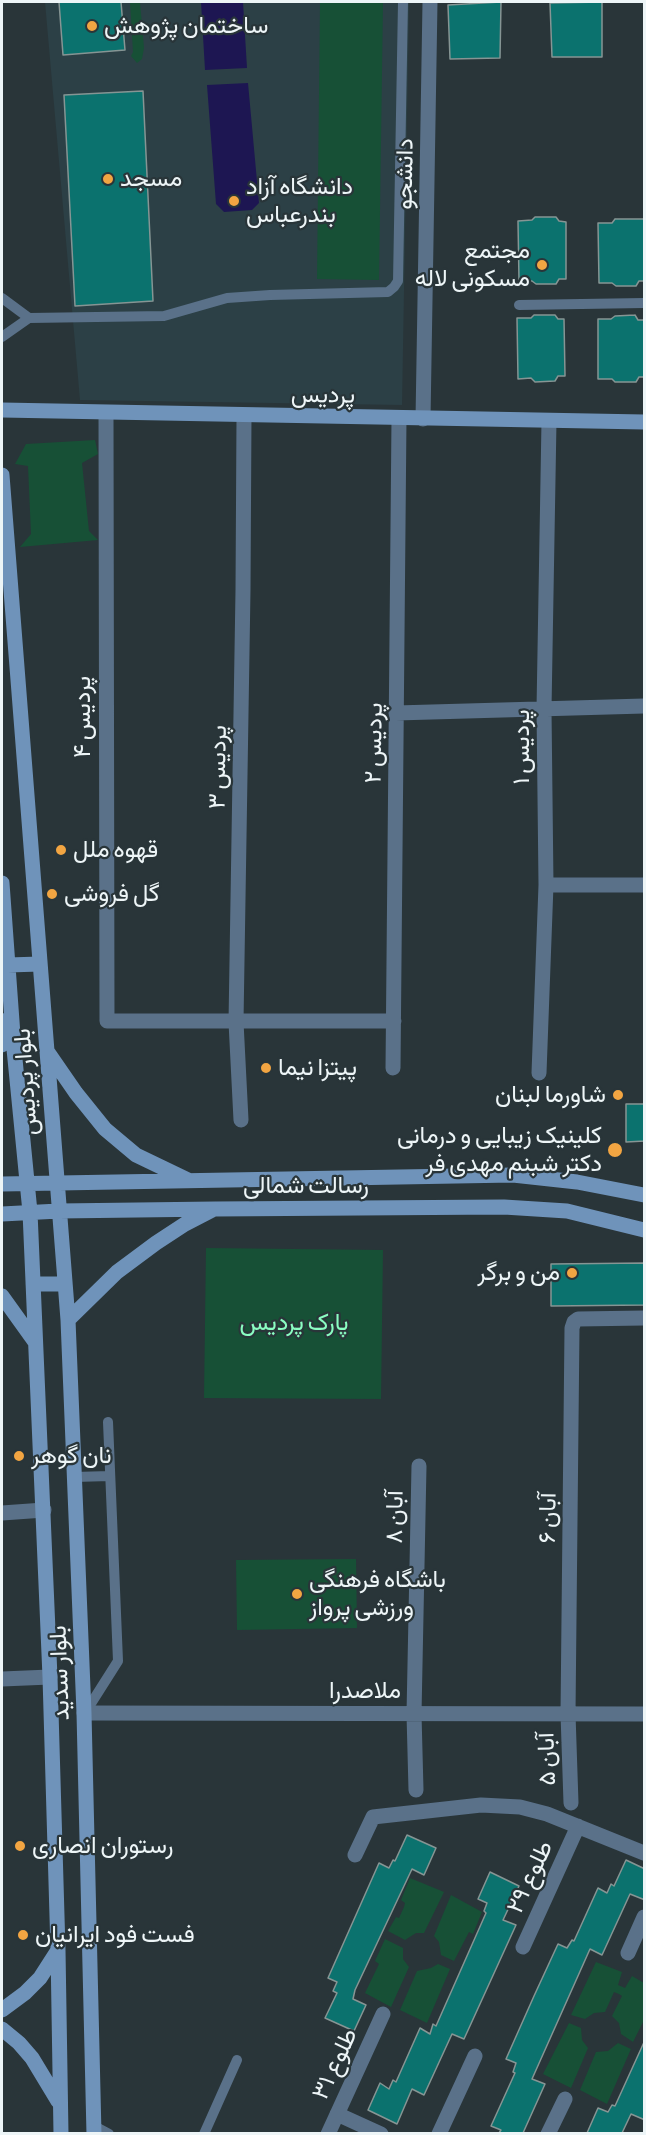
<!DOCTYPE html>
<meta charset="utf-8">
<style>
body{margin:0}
#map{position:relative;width:646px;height:2135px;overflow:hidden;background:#293539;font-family:"Alegreya Sans",sans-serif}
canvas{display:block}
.frame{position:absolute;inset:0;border:3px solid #edf5f7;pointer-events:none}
</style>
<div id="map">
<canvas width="646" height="2135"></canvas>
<div class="frame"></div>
</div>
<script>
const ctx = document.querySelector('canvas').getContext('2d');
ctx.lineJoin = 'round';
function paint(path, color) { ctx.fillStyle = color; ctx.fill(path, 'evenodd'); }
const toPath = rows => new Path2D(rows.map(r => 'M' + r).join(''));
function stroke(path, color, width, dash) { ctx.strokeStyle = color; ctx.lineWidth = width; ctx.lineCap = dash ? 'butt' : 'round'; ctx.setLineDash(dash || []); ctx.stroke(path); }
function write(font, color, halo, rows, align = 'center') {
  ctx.font = font + ' "Alegreya Sans",Vazirmatn,sans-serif'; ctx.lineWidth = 4.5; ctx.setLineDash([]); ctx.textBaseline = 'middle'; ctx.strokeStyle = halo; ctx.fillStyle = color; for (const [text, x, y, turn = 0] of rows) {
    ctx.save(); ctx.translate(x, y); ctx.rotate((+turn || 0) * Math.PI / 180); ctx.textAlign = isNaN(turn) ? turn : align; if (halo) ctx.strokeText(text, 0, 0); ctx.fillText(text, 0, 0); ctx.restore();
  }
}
const built = toPath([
 [45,2,409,2,402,405,80,400]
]);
const green = toPath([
 [130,2,140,2,144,48,142,59,137,63,131,56,133,52],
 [320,2,383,2,379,280,317,279],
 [95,440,98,454,82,463,89,531,98,540,20,547,31,534,28,466,15,464,26,444],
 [206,1248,383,1250,381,1399,204,1398],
 [356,1559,357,1628,237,1630,236,1560],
 [410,1878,444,1892,424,1933,416,1933,405,1940,388,1931,396,1917,399,1918,404,1907,405,1903,401,1900],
 [451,1895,482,1912,473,1934,469,1932,454,1961,441,1955,439,1942,434,1936],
 [385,1939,403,1948,403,1959,409,1967,391,2007,365,1993,379,1964,375,1961],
 [596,1962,622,1972,618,1985,625,1988,632,1976,644,1983,644,2020,633,2042,621,2034,619,2023,612,2016,622,1996,619,1994,614,1992,605,2012,594,2013,585,2019,571,2015],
 [438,1964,450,1969,427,2023,400,2010,417,1971,431,1968],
 [569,2023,581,2028,582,2040,588,2048,571,2088,543,2074],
 [618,2043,631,2049,607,2104,580,2090,596,2052,608,2051]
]);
const water = toPath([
 [201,2,243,2,247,68,205,70],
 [248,83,259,203,252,210,224,212,216,204,207,85]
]);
const building = toPath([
 [59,2,121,2,125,50,63,55,59,2],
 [501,2,500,58,450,59,448,5,501,2],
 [602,2,602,57,552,57,550,3,602,2],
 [143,91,153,301,75,306,64,95,143,91],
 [535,217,556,217,559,221,566,222,566,279,559,279,556,284,536,284,532,281,519,281,518,221,532,220,535,217],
 [615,219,645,219,645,281,639,281,636,286,616,286,612,283,599,283,598,223,612,223,615,219],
 [534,315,555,315,558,319,564,319,565,376,558,376,555,381,535,382,531,378,518,379,517,318,531,318,534,315],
 [635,315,638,320,645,320,645,377,639,377,636,382,615,382,612,379,598,379,598,319,611,319,615,316,635,315],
 [626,1104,645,1104,645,1141,626,1142,626,1104],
 [645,1263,645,1305,551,1306,551,1264,645,1263],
 [407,1835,436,1848,424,1875,412,1869,355,1990,353,1999,366,2005,354,2031,325,2018,337,1993,333,1991,337,1982,328,1978,379,1863,389,1868,393,1860,395,1861,407,1835],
 [626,1860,645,1869,645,1900,630,1894,602,1955,590,1949,532,2079,545,2084,523,2133,499,2133,501,2130,491,2126,515,2073,513,2072,516,2063,506,2059,534,1996,558,1944,567,1948,572,1940,574,1941,598,1888,607,1893,611,1884,614,1886,626,1860],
 [490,1872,519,1886,503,1920,516,1925,464,2039,452,2034,424,2095,412,2089,397,2124,368,2110,380,2083,389,2089,393,2080,396,2082,420,2028,430,2034,433,2024,436,2026,486,1913,484,1911,487,1903,478,1899,490,1872],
 [645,2040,645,2120,631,2114,622,2133,587,2133,598,2108,608,2112,612,2105,615,2106,645,2040]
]);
const lane = toPath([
 [2,298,29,318],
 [519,305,644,303],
 [2,337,29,318,164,316,227,298,270,295,388,292,394,287,398,281,403,2],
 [74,1477,110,1476],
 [85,1713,118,1661,108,1422],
 [94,2126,109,2134],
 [204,2134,237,2060]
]);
const street = toPath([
 [106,413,107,1021,394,1021],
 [423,419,430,2],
 [396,713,644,706],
 [546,885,644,885],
 [393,1068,399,418],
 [539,1073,546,885,544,709,549,421],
 [241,1120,236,1022,243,590,244,416],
 [2,1513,44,1510],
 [2,1679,50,1677],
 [84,1713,644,1714],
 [416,1790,414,1714,419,1466],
 [571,1803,568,1714,572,1328,574,1322,578,1319,644,1318],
 [355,1855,373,1817,481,1805,520,1807,547,1814,644,1853],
 [523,1947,578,1826],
 [628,1953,644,1917],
 [337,2114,381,2134],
 [328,2134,383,2014],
 [439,2134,475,2056],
 [548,2134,565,2099]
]);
const secondary = toPath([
 [2,410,644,422],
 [2,475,68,1320,84,1713,94,2134],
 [2,883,14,1049,30,1212,50,1677,58,1950,61,2134],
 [8,965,40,964],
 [2,1045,8,1019],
 [47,1051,76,1093,105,1129,136,1155,188,1180],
 [2,1184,513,1175,577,1182,644,1195],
 [2,1214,59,1211,215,1209,504,1207,567,1211,644,1230],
 [33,1284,65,1284],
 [2,1296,35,1342],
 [68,1320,117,1272,156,1243,185,1224,212,1210],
 [2,2010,25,1993,40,1978,58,1950],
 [2,2029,19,2043,32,2058,58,2101]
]);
const markers = [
 [92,26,6,"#f2a542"],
 [108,179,6,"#f2a542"],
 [234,201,6,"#f2a542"],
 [542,265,6,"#f2a542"],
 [61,850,6,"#f2a542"],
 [52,894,6,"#f2a542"],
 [266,1068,6,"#f2a542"],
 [618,1095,6,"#f2a542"],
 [615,1150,8,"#f2a542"],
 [572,1273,6,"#f2a542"],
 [19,1456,6,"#f2a542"],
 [297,1594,6,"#f2a542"],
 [20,1846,6,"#f2a542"],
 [23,1935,6,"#f2a542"]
];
const poiNames = [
 ["ساختمان پژوهش",104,26],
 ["مسجد",120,179],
 ["دانشگاه آزاد",246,187],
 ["بندرعباس",246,215],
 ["مجتمع",530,251,"right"],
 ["مسکونی لاله",530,279,"right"],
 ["قهوه ملل",73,850],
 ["گل فروشی",64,894],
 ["پیتزا نیما",278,1068],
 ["شاورما لبنان",606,1095,"right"],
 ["کلینیک زیبایی و درمانی",602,1136,"right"],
 ["دکتر شبنم مهدی فر",602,1164,"right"],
 ["من و برگر",560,1273,"right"],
 ["نان گوهر",31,1456],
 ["باشگاه فرهنگی",309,1580],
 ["ورزشی پرواز",309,1608],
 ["رستوران انصاری",32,1846],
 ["فست فود ایرانیان",35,1935]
];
const streetNames = [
 ["دانشجو",405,174,-89],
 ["پردیس",323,395,1],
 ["پردیس ۴",83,717,-90],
 ["پردیس ۲",374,743,-89],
 ["پردیس ۱",522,747,-90],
 ["پردیس ۳",218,767,-89],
 ["بلوار پردیس",26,1082,-94],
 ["رسالت شمالی",306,1186],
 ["آبان ۸",395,1517,-89],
 ["آبان ۶",548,1518,-89],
 ["بلوار سدید",60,1673,-92],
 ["ملاصدرا",365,1691],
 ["آبان ۵",547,1759,-92],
 ["طلوع ۲۹",530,1877,-65],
 ["طلوع ۳۱",335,2064,-65]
];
const parkNames = [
 ["پارک پردیس",294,1323]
];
paint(built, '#2c4046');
paint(green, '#175036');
paint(water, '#1d1652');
paint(building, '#0b726e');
stroke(building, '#869594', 1.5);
stroke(lane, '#5a7189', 10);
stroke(street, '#5a7189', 15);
stroke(secondary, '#6f93ba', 15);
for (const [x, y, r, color] of markers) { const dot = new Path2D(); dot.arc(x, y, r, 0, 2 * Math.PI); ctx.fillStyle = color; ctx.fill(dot); stroke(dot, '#293539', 2); }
write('24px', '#edf5f7', '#293539', poiNames, 'left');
write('24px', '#edf5f7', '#293539', streetNames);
write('24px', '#8afdc2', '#293539', parkNames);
</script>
